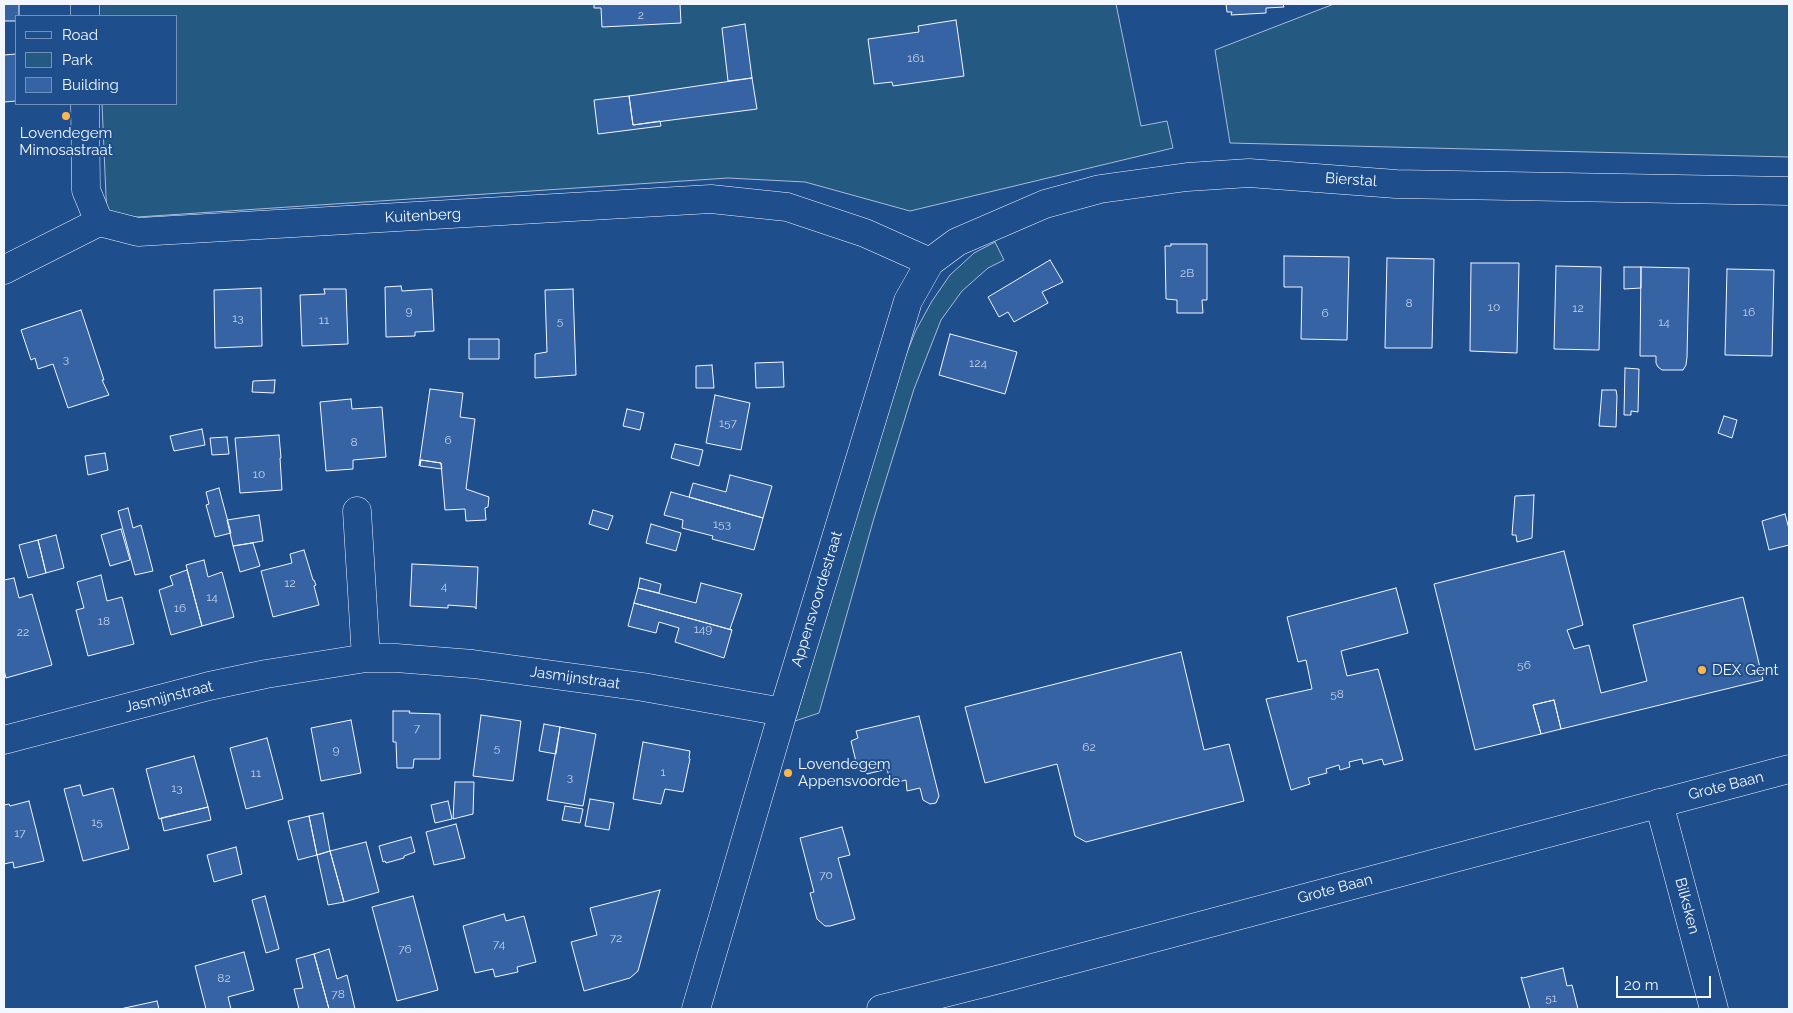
<!DOCTYPE html>
<style>
body{margin:0}
#map{position:relative;width:1793px;height:1013px;overflow:hidden;background:#1f4e8c;font-family:Raleway,sans-serif}
canvas{display:block}
.frame{position:absolute;inset:0;border:5px solid #f2f6ff;pointer-events:none}
.legend{position:absolute;left:15px;top:15px;width:162px;height:90px;box-sizing:border-box;background:#1f4e8c;border:1px solid #7391ba;margin:0;padding:6px 9px;list-style:none;font-size:15px;color:#f2f6ff}
.legend li{display:flex;align-items:center;gap:10px;height:25px}
.legend b{width:25px;border:1px solid #7391ba}
.scale{position:absolute;left:1616px;top:976px;width:95px;height:22px;box-sizing:border-box;border:2px solid #f2f6ff;border-top:0;padding-left:6px;font-size:15px;line-height:18px;white-space:nowrap;color:#f2f6ff;-webkit-text-stroke:4px #1f4e8c;paint-order:stroke}
</style>
<div id="map">
<canvas width="1793" height="1013"></canvas>
<div class="frame"></div>
<ul class="legend">
<li><b style="height:6px;background:#1f4e8c"></b>Road</li>
<li><b style="height:14px;background:#245a82"></b>Park</li>
<li><b style="height:14px;background:#3563a3"></b>Building</li>
</ul>
<div class="scale">20 m</div>
</div>
<script>
const ctx = document.querySelector('canvas').getContext('2d');
ctx.lineJoin = 'round';
function paint(path, color) { ctx.fillStyle = color; ctx.fill(path, 'evenodd'); }
const toPath = rows => new Path2D(rows.map(r => 'M' + r).join(''));
function stroke(path, color, width, dash) { ctx.strokeStyle = color; ctx.lineWidth = width; ctx.lineCap = dash ? 'butt' : 'round'; ctx.setLineDash(dash || []); ctx.stroke(path); }
function write(font, color, halo, rows, align = 'center') {
  ctx.font = font + ' Raleway,sans-serif'; ctx.lineWidth = 4; ctx.setLineDash([]); ctx.textBaseline = 'middle'; ctx.strokeStyle = halo; ctx.fillStyle = color; for (const [text, x, y, turn = 0] of rows) {
    ctx.save(); ctx.translate(x, y); ctx.rotate((+turn || 0) * Math.PI / 180); ctx.textAlign = isNaN(turn) ? turn : align; if (halo) ctx.strokeText(text, 0, 0); ctx.fillText(text, 0, 0); ctx.restore();
  }
}
const green = toPath([
 [97,4,1116,4,1141,126,1167,121,1173,148,910,211,805,182,728,178,107,219,102,104,176,104,176,16,98,16,97,4],
 [1334,4,1789,4,1789,157,1230,143,1215,50,1334,4],
 [995,242,1004,260,988,268,962,291,941,320,914,389,874,518,819,713,795,721,893,387,916,330,932,301,950,275,974,253,995,242]
]);
const building = toPath([
 [4,4,19,4,19,16,16,16,16,21,4,21,4,4],
 [594,4,680,4,681,23,602,27,601,8,594,8,594,4],
 [1226,4,1283,4,1284,7,1266,8,1266,13,1231,15,1232,12,1227,12,1226,4],
 [956,20,964,76,893,86,892,82,874,84,868,39,919,32,918,26,956,20],
 [745,24,752,78,728,81,722,28,745,24],
 [16,54,16,101,4,102,4,55,16,54],
 [752,78,757,109,633,125,629,96,752,78],
 [629,96,633,125,660,121,661,126,598,134,594,100,629,96],
 [1171,244,1207,244,1207,300,1202,300,1203,313,1177,313,1177,300,1166,299,1165,246,1171,246,1171,244],
 [1284,256,1349,257,1347,340,1301,339,1302,287,1284,287,1284,256],
 [1387,258,1434,259,1432,348,1385,348,1387,258],
 [1050,260,1063,282,1042,292,1048,303,1014,322,1008,312,999,317,988,297,1050,260],
 [1471,263,1519,263,1517,353,1470,351,1471,263],
 [1556,266,1601,267,1599,350,1554,349,1556,266],
 [1624,267,1641,267,1641,288,1624,289,1624,267],
 [1641,267,1689,268,1687,357,1686,365,1683,370,1662,370,1658,367,1656,363,1656,356,1640,356,1641,267],
 [1727,269,1774,270,1772,356,1725,355,1727,269],
 [401,286,402,291,432,289,434,331,415,332,415,336,386,337,385,287,401,286],
 [261,288,262,346,215,348,214,290,261,288],
 [324,289,346,289,348,344,302,346,300,295,325,294,324,289],
 [573,289,576,375,535,378,535,354,547,352,545,290,573,289],
 [81,310,104,380,102,380,109,395,68,408,53,364,38,369,35,358,31,360,21,330,81,310],
 [950,334,1017,352,1005,394,939,375,950,334],
 [469,339,499,339,499,359,469,359,469,339],
 [783,362,784,387,756,388,755,363,783,362],
 [712,365,714,388,696,388,696,366,712,365],
 [1625,368,1639,369,1638,412,1631,411,1631,415,1624,415,1625,368],
 [275,380,274,393,252,392,253,381,275,380],
 [430,389,463,393,460,417,475,419,466,489,489,497,488,507,485,508,486,520,466,521,465,509,445,510,441,463,421,460,419,466,430,389],
 [1602,390,1616,390,1617,396,1616,427,1599,426,1602,390],
 [715,395,750,403,741,450,706,443,715,395],
 [351,399,352,409,382,407,386,457,353,460,353,469,326,471,320,402,351,399],
 [627,409,644,413,640,430,623,426,627,409],
 [1724,416,1737,420,1732,438,1718,433,1724,416],
 [202,429,205,445,174,451,170,436,202,429],
 [279,435,281,458,280,458,282,490,240,493,235,438,279,435],
 [227,437,229,454,212,455,210,438,227,437],
 [675,444,703,450,699,466,671,458,675,444],
 [105,453,108,470,88,475,85,456,105,453],
 [421,460,441,463,442,469,420,466,421,460],
 [730,475,772,486,763,518,689,497,693,483,726,492,730,475],
 [219,488,231,533,215,537,206,505,209,504,206,492,219,488],
 [671,492,763,518,754,550,712,539,713,536,682,528,683,520,664,515,671,492],
 [1534,495,1532,538,1517,542,1516,535,1512,535,1515,496,1534,495],
 [128,508,133,528,141,525,153,571,135,575,118,511,128,508],
 [593,510,613,516,608,530,589,524,593,510],
 [1785,514,1789,529,1789,545,1769,550,1762,521,1785,514],
 [259,515,263,541,233,546,227,520,259,515],
 [651,524,681,533,676,551,646,543,651,524],
 [121,529,130,560,110,566,101,535,121,529],
 [56,535,64,568,46,573,38,540,56,535],
 [38,540,46,573,28,578,19,545,38,540],
 [253,543,260,566,240,572,233,546,253,543],
 [304,550,313,580,314,580,316,585,314,586,319,605,273,617,261,571,292,563,290,554,304,550],
 [1564,551,1583,625,1567,630,1574,649,1589,645,1601,693,1647,681,1633,625,1743,597,1763,680,1561,729,1554,700,1533,705,1541,734,1475,750,1434,584,1564,551],
 [204,560,208,577,222,572,234,617,202,626,186,565,204,560],
 [412,564,478,567,476,609,475,607,448,605,448,608,410,606,412,564],
 [187,570,202,626,171,635,159,590,173,585,170,576,187,570],
 [101,575,107,601,122,597,134,644,88,656,76,610,84,608,77,582,101,575],
 [14,578,19,598,32,594,52,665,6,678,4,670,4,580,14,578],
 [640,578,661,584,659,593,638,588,640,578],
 [701,583,742,594,730,629,732,630,634,603,638,588,696,603,701,583],
 [1396,588,1408,633,1341,651,1347,676,1378,669,1403,760,1384,765,1382,759,1363,764,1362,759,1349,762,1350,767,1340,770,1339,765,1326,769,1327,773,1308,778,1310,784,1291,790,1266,699,1312,689,1306,660,1298,662,1287,617,1396,588],
 [634,603,732,630,724,658,675,642,679,628,659,622,656,633,628,626,634,603],
 [1181,652,1204,750,1229,744,1244,801,1086,842,1075,836,1057,764,985,783,965,707,1181,652],
 [1554,700,1561,729,1541,734,1533,705,1554,700],
 [393,711,410,711,409,713,440,714,440,759,414,759,413,768,397,768,396,742,393,742,393,711],
 [481,715,521,721,513,781,473,776,481,715],
 [919,716,939,796,936,803,930,804,923,800,920,788,907,791,906,780,891,784,887,769,867,774,865,768,858,770,851,741,858,738,856,731,919,716],
 [351,720,361,773,321,781,311,728,351,720],
 [544,724,560,727,556,754,539,751,544,724],
 [560,727,596,734,583,806,547,800,560,727],
 [267,738,283,799,246,809,230,748,267,738],
 [643,742,690,751,689,758,690,759,683,792,665,789,661,804,633,799,643,742],
 [194,756,208,807,159,819,146,769,194,756],
 [455,782,474,782,473,814,453,819,455,782],
 [80,785,83,796,113,788,129,849,83,861,64,789,80,785],
 [590,799,614,803,609,830,585,826,590,799],
 [29,801,44,861,14,868,13,862,4,864,4,805,9,804,10,806,29,801],
 [448,801,452,819,435,823,431,805,448,801],
 [565,806,583,809,580,823,562,820,565,806],
 [208,807,211,820,164,831,161,818,208,807],
 [323,813,330,851,317,855,309,816,323,813],
 [309,816,317,855,298,860,288,821,309,816],
 [456,824,465,858,434,865,426,832,456,824],
 [842,827,850,855,838,858,855,919,830,926,825,926,817,919,810,893,814,892,800,838,842,827],
 [411,837,415,852,404,856,404,858,386,863,385,861,383,862,379,846,411,837],
 [366,842,379,892,344,902,330,851,366,842],
 [236,847,242,874,214,882,207,855,236,847],
 [330,851,344,902,328,905,317,855,330,851],
 [660,890,638,971,630,978,584,991,571,942,597,935,590,908,660,890],
 [265,896,279,949,266,953,252,900,265,896],
 [413,896,438,990,397,1001,372,907,413,896],
 [504,914,506,921,524,916,536,962,517,967,518,972,495,977,493,969,475,973,463,926,504,914],
 [329,949,337,979,347,975,355,1009,329,1009,314,954,329,949],
 [244,952,254,990,228,997,231,1009,206,1009,195,966,244,952],
 [314,954,329,1009,299,1009,294,989,303,988,296,959,314,954],
 [1563,968,1567,986,1572,985,1578,1009,1530,1009,1521,977,1523,978,1563,968],
 [157,1001,159,1009,120,1009,157,1001]
]);
const street = toPath([
 [85,4,85,16],
 [85,104,86,190,99,222,138,232,711,199,787,207,865,233,930,262,908,301,783,712,696,1009],
 [930,262,957,242,1045,204,1100,189,1187,177,1249,173,1396,184,1789,191],
 [4,270,99,222],
 [357,511,366,658],
 [4,740,209,686,266,674,366,658,396,658,473,664,643,687,783,712]
]);
const secondary = toPath([
 [1659,803,1714,1009]
]);
const primary = toPath([
 [881,1009,1004,978,1789,769]
]);
const markers = [
 [66,116,5,"#ffb74d"],
 [1702,670,5,"#ffb74d"],
 [788,773,5,"#ffb74d"]
];
const numberNames = [
 ["2",641,15],
 ["161",916,58],
 ["2B",1187,273],
 ["8",1409,303],
 ["10",1494,307],
 ["12",1578,308],
 ["9",409,311],
 ["16",1749,312],
 ["6",1325,313],
 ["13",238,318],
 ["11",324,320],
 ["5",560,321],
 ["14",1664,322],
 ["3",66,359],
 ["124",978,363],
 ["157",728,423],
 ["6",448,440],
 ["8",354,442],
 ["10",259,474],
 ["153",722,524],
 ["12",290,583],
 ["4",444,586],
 ["14",212,597],
 ["16",180,608],
 ["18",104,621],
 ["149",703,629],
 ["22",23,632],
 ["56",1524,665],
 ["58",1337,694],
 ["7",417,728],
 ["62",1089,747],
 ["5",497,748],
 ["9",336,750],
 ["1",663,772],
 ["11",256,773],
 ["3",570,777],
 ["13",177,788],
 ["15",97,822],
 ["17",20,833],
 ["70",826,875],
 ["72",616,938],
 ["74",499,944],
 ["76",405,949],
 ["82",224,978],
 ["78",338,994],
 ["51",1551,998]
];
const poiNames = [
 ["Lovendegem",66,133,"center"],
 ["Mimosastraat",66,150,"center"],
 ["DEX Gent",1712,670],
 ["Lovendegem",798,764],
 ["Appensvoorde",798,781]
];
const streetNames = [
 ["Bierstal",1351,180,4],
 ["Kuitenberg",423,216,-3],
 ["Appensvoordestraat",817,599,-73],
 ["Jasmijnstraat",575,678,8],
 ["Jasmijnstraat",169,697,-14],
 ["Grote Baan",1726,786,-14],
 ["Grote Baan",1335,889,-15],
 ["Bilksken",1687,906,75]
];
paint(green, '#245a82');
stroke(green, '#a8bbd7', 1);
paint(building, '#3563a3');
stroke(building, '#f2f6ff', 1);
stroke(street, '#f2f6ff', 29);
stroke(secondary, '#f2f6ff', 29);
stroke(primary, '#f2f6ff', 29);
stroke(street, '#1f4e8c', 28);
stroke(secondary, '#1f4e8c', 28);
stroke(primary, '#1f4e8c', 28);
for (const [x, y, r, color] of markers) { const dot = new Path2D(); dot.arc(x, y, r, 0, 2 * Math.PI); ctx.fillStyle = color; ctx.fill(dot); stroke(dot, '#1f4e8c', 2); }
write('12px', '#c3d1e8', null, numberNames);
write('15px', '#f2f6ff', '#1f4e8c', poiNames, 'left');
write('15px', '#f2f6ff', '#1f4e8c', streetNames);
</script>
